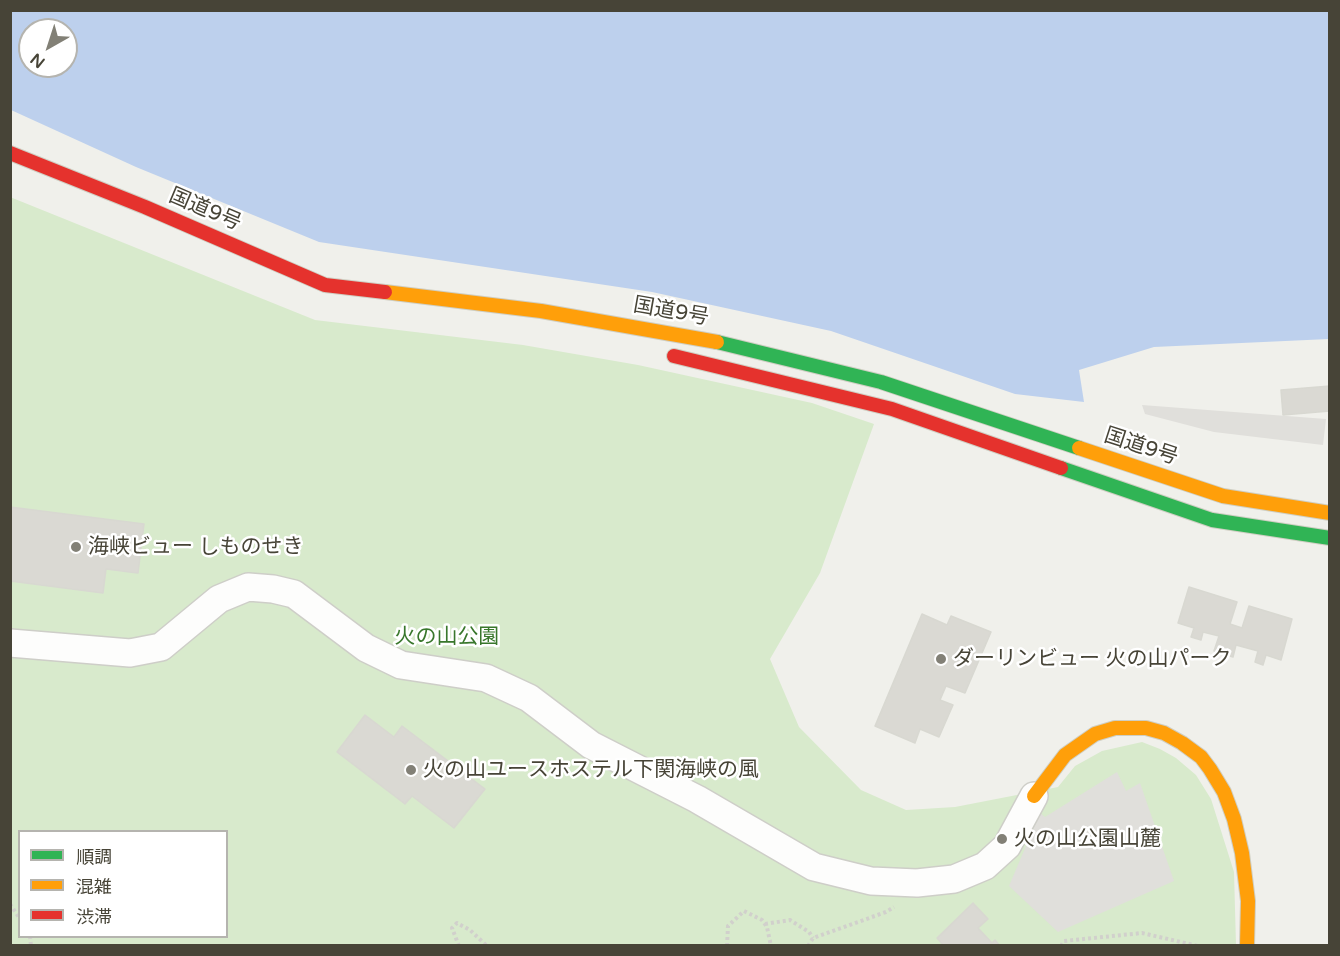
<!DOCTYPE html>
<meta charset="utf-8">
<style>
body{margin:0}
#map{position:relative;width:1340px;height:956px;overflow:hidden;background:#f0f0eb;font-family:"Varela Round","Noto Sans JP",sans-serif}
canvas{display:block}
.frame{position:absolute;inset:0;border:12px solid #474437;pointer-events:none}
.legend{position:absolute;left:18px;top:830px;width:210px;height:108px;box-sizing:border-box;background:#fff;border:2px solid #b5b4af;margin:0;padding:8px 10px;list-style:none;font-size:18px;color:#474437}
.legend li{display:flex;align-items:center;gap:12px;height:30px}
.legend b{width:30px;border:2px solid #b5b4af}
.north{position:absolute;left:18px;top:18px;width:60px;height:60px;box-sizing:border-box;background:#fff;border:2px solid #b5b4af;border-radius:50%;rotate:219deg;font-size:16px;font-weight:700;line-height:24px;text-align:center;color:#474437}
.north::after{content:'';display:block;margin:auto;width:21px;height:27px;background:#828076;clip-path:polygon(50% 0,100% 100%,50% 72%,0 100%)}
</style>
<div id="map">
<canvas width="1340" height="956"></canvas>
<div class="frame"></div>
<ul class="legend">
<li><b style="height:8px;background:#30b455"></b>順調</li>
<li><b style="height:8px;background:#ff9f0a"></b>混雑</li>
<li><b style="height:8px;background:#e5322d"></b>渋滞</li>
</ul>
<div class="north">N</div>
</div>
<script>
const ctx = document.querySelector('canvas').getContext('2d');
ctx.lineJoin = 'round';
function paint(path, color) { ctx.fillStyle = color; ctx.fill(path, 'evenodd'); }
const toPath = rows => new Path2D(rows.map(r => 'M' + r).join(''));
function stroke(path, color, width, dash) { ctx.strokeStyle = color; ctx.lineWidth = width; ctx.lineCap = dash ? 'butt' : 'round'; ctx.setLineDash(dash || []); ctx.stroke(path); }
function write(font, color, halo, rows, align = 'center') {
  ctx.font = font + ' "Varela Round","Noto Sans JP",sans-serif'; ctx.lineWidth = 5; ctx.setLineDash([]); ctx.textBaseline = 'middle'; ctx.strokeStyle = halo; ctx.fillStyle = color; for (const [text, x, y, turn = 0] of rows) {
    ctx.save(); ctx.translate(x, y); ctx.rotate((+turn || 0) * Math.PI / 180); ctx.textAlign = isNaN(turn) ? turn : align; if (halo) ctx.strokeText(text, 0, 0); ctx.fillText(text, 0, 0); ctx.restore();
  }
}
const green = toPath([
 [10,197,315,320,523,345,638,365,812,403,874,424,820,573,770,659,799,727,861,790,906,810,955,807,1058,787,1075,766,1102,751,1142,742,1160,749,1176,758,1196,775,1211,799,1234,872,1236,945,11,945],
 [20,832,226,832,226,936,20,936]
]);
const parking = toPath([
 [1142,405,1326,419,1323,445,1214,432,1145,414],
 [1117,772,1126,791,1140,783,1174,881,1058,932,1009,886,1040,813,1045,817]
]);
const water = toPath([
 [10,11,1329,11,1329,339,1154,347,1079,370,1084,402,1015,394,831,331,652,292,319,242,136,167,11,110],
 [30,30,66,30,66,66,30,66]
]);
const building = toPath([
 [1330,386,1330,411,1283,415,1281,390,1330,386],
 [10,507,144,524,138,573,106,569,103,593,10,581,10,507],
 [1189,587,1237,602,1230,624,1242,628,1249,606,1292,619,1281,660,1266,655,1263,665,1255,662,1258,651,1236,645,1233,657,1214,651,1219,636,1203,632,1201,640,1191,637,1194,628,1178,623,1189,587],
 [922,614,947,625,951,616,991,632,965,693,946,686,940,700,953,705,939,737,920,729,915,743,875,726,922,614],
 [365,715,394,737,402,726,485,789,454,828,412,796,405,804,337,752,365,715],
 [973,903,988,919,978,928,992,943,995,940,1000,946,944,946,937,938,973,903]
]);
const path = toPath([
 [10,904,20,919],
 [765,924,790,920,809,932,813,938],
 [30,936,31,946],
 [459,946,452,928,457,923,470,930,487,946],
 [727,946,728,926,744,911,762,920,767,927,771,946],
 [808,946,813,938,886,912,894,907],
 [1061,946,1064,941,1142,933,1198,946]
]);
const street = toPath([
 [10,643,130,653,161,647,219,599,248,587,273,589,294,594,366,648,401,665,486,678,529,698,591,745,697,799,814,867,871,881,917,883,954,879,985,866,1007,846,1034,796]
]);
const fast = toPath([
 [717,342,881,382,1079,448],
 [1061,468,1212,520,1330,538]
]);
const slow = toPath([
 [385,292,541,311,717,342],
 [1079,448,1223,496,1330,513],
 [1034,796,1065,755,1095,734,1115,728,1146,728,1164,733,1182,743,1201,757,1210,769,1224,792,1234,819,1242,853,1248,901,1247,946]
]);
const jam = toPath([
 [10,153,145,207,325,285,385,292],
 [674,356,892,409,1061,468]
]);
const markers = [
 [76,547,6,"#828076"],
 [941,659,6,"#828076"],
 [411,770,6,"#828076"],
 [1002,839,6,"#828076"]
];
const streetNames = [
 ["国道9号",205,210,23],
 ["国道9号",671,312,10],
 ["国道9号",1141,447,18]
];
const poiNames = [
 ["海峡ビュー しものせき",88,547],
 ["ダーリンビュー 火の山パーク",953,659],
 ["火の山ユースホステル下関海峡の風",423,770],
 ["火の山公園山麓",1014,839]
];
const parkNames = [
 ["火の山公園",447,637]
];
paint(green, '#d8eacc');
paint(parking, '#e0dfdb');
paint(water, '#bdd0ed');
paint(building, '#dad9d3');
stroke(building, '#d8d8d1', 1.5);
stroke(street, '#cecec8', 30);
stroke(fast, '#cfcec2', 16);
stroke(slow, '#cfcec2', 16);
stroke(jam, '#cfcec2', 16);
stroke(path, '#d1d0cc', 4, [3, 3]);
stroke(street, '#fdfdfc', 27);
stroke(fast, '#30b455', 14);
stroke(slow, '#ff9f0a', 14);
stroke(jam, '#e5322d', 14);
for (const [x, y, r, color] of markers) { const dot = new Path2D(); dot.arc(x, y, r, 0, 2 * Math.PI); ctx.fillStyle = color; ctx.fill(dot); stroke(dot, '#fff', 2); }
write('21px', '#474437', '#fff', streetNames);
write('21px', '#474437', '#fff', poiNames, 'left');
write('21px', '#39772c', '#fff', parkNames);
</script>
